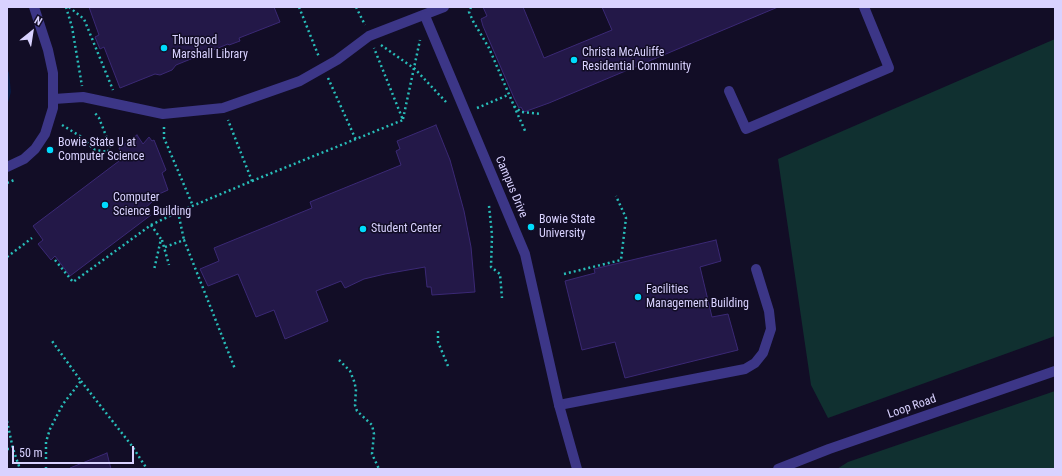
<!DOCTYPE html>
<style>
body{margin:0}
#map{position:relative;width:1062px;height:476px;overflow:hidden;background:#120d26;font-family:"Roboto Condensed",sans-serif}
canvas{display:block}
.frame{position:absolute;inset:0;border:8px solid #d9d2ff;pointer-events:none}
.north{position:absolute;left:12px;top:12px;width:40px;height:40px;-webkit-text-stroke:3px #120d26;paint-order:stroke;rotate:30deg;font-size:11px;font-weight:700;line-height:16px;text-align:center;color:#d9d2ff}
.north::after{content:'';display:block;margin:auto;width:14px;height:18px;background:#d9d2ff;clip-path:polygon(50% 0,100% 100%,50% 72%,0 100%)}
.scale{position:absolute;left:12px;top:446px;width:122px;height:18px;box-sizing:border-box;border:2px solid #d9d2ff;border-top:0;padding-left:5px;font-size:12px;line-height:14px;white-space:nowrap;color:#d9d2ff;-webkit-text-stroke:3px #120d26;paint-order:stroke}
</style>
<div id="map">
<canvas width="1062" height="476"></canvas>
<div class="frame"></div>
<div class="north">N</div>
<div class="scale">50 m</div>
</div>
<script>
const ctx = document.querySelector('canvas').getContext('2d');
ctx.lineJoin = 'round';
function paint(path, color) { ctx.fillStyle = color; ctx.fill(path, 'evenodd'); }
const toPath = rows => new Path2D(rows.map(r => 'M' + r).join(''));
function stroke(path, color, width, dash) { ctx.strokeStyle = color; ctx.lineWidth = width; ctx.lineCap = dash ? 'butt' : 'round'; ctx.setLineDash(dash || []); ctx.stroke(path); }
function write(font, color, halo, rows, align = 'center') {
  ctx.font = font + ' "Roboto Condensed",sans-serif'; ctx.lineWidth = 3; ctx.setLineDash([]); ctx.textBaseline = 'middle'; ctx.strokeStyle = halo; ctx.fillStyle = color; for (const [text, x, y, turn = 0] of rows) {
    ctx.save(); ctx.translate(x, y); ctx.rotate((+turn || 0) * Math.PI / 180); ctx.textAlign = isNaN(turn) ? turn : align; if (halo) ctx.strokeText(text, 0, 0); ctx.fillText(text, 0, 0); ctx.restore();
  }
}
const green = toPath([
 [1055,39,1055,336,828,418,811,385,778,159],
 [1055,391,1055,469,837,469,848,462]
]);
const water = toPath([
 [7,69,9,73,11,92,7,106]
]);
const building = toPath([
 [89,7,274,7,280,22,239,38,240,41,229,45,228,44,176,65,172,70,160,75,155,74,120,88,104,47,100,49,95,37,99,35,89,7],
 [483,7,523,7,544,58,612,30,602,7,778,7,549,103,524,112,521,107,519,108,514,98,483,26,481,19,487,16,483,7],
 [436,125,450,160,464,211,471,247,475,292,432,295,431,287,427,287,425,267,385,274,364,279,345,288,341,281,316,291,328,321,285,339,274,310,256,317,238,274,208,286,200,269,219,261,214,248,312,208,310,202,401,165,396,151,400,149,397,141,436,125],
 [137,135,143,144,149,137,152,141,154,140,166,170,162,173,168,190,150,198,152,202,145,208,151,215,70,276,55,256,51,260,38,244,43,240,33,226,123,158,119,148,137,135],
 [716,240,721,261,700,267,712,317,728,314,738,350,625,378,615,342,582,350,565,281,595,273,594,269,716,240],
 [107,453,111,469,70,469,70,468,107,453]
]);
const path = toPath([
 [66,7,72,27,82,86],
 [69,7,84,19,113,90],
 [299,7,319,57],
 [356,7,365,25],
 [471,7,469,12,473,21,489,48,514,106,521,112,541,114],
 [381,45,415,69,446,102],
 [328,78,356,140],
 [514,106,526,133],
 [477,108,508,95],
 [403,119,420,40],
 [62,125,80,136,95,150,108,152,110,146,99,118,95,113],
 [164,127,164,138,193,206],
 [252,181,403,120,374,48],
 [7,183,14,180],
 [489,206,492,235,491,267,500,274,502,298],
 [178,212,252,181,228,120],
 [151,225,161,239,154,270],
 [162,240,169,265],
 [165,247,184,240,235,369],
 [7,257,32,238],
 [55,260,73,282,151,225,178,212,184,240],
 [564,274,621,260,626,218,616,196],
 [438,331,438,342,448,366],
 [339,360,350,371,354,381,356,389,355,405,357,411,372,425,374,434,372,454,379,469],
 [81,381,132,446,147,469],
 [7,421,13,449,20,469],
 [7,449,13,449],
 [46,469,46,442,50,429,63,404,81,381,52,341]
]);
const service = toPath([
 [729,91,746,129,889,68,864,7],
 [559,405,745,369,755,363,763,353,771,329,769,311,756,269]
]);
const pedestrian = toPath([
 [54,99,83,97,163,114,223,108,300,81,337,60,369,36,444,7]
]);
const minor = toPath([
 [425,16,525,254,559,405,577,469],
 [7,167,24,159,35,149,45,134,53,108,53,73,48,50,34,7],
 [778,469,829,449,1055,371]
]);
const markers = [
 [164,48,4,"#00dbfd"],
 [574,60,4,"#00dbfd"],
 [50,150,4,"#00dbfd"],
 [105,205,4,"#00dbfd"],
 [531,227,4,"#00dbfd"],
 [363,229,4,"#00dbfd"],
 [638,297,4,"#00dbfd"]
];
const poiNames = [
 ["Thurgood",172,41],
 ["Marshall Library",172,55],
 ["Christa McAuliffe",582,53],
 ["Residential Community",582,67],
 ["Bowie State U at",58,143],
 ["Computer Science",58,157],
 ["Computer",113,198],
 ["Science Building",113,212],
 ["Bowie State",539,220],
 ["University",539,234],
 ["Student Center",371,229],
 ["Facilities",646,290],
 ["Management Building",646,304]
];
const streetNames = [
 ["Campus Drive",511,187,67],
 ["Loop Road",912,407,-19]
];
paint(green, '#103030');
paint(water, '#071b45');
paint(building, '#231848');
stroke(building, '#3b2975', 1);
stroke(path, '#28bdb9', 2.5, [2, 3]);
stroke(service, '#3c3687', 10);
stroke(pedestrian, '#3c3687', 10);
stroke(minor, '#3c3687', 10);
for (const [x, y, r, color] of markers) { const dot = new Path2D(); dot.arc(x, y, r, 0, 2 * Math.PI); ctx.fillStyle = color; ctx.fill(dot); stroke(dot, '#120d26', 1.5); }
write('12px', '#d9d2ff', '#120d26', poiNames, 'left');
write('12px', '#d9d2ff', '#120d26', streetNames);
</script>
